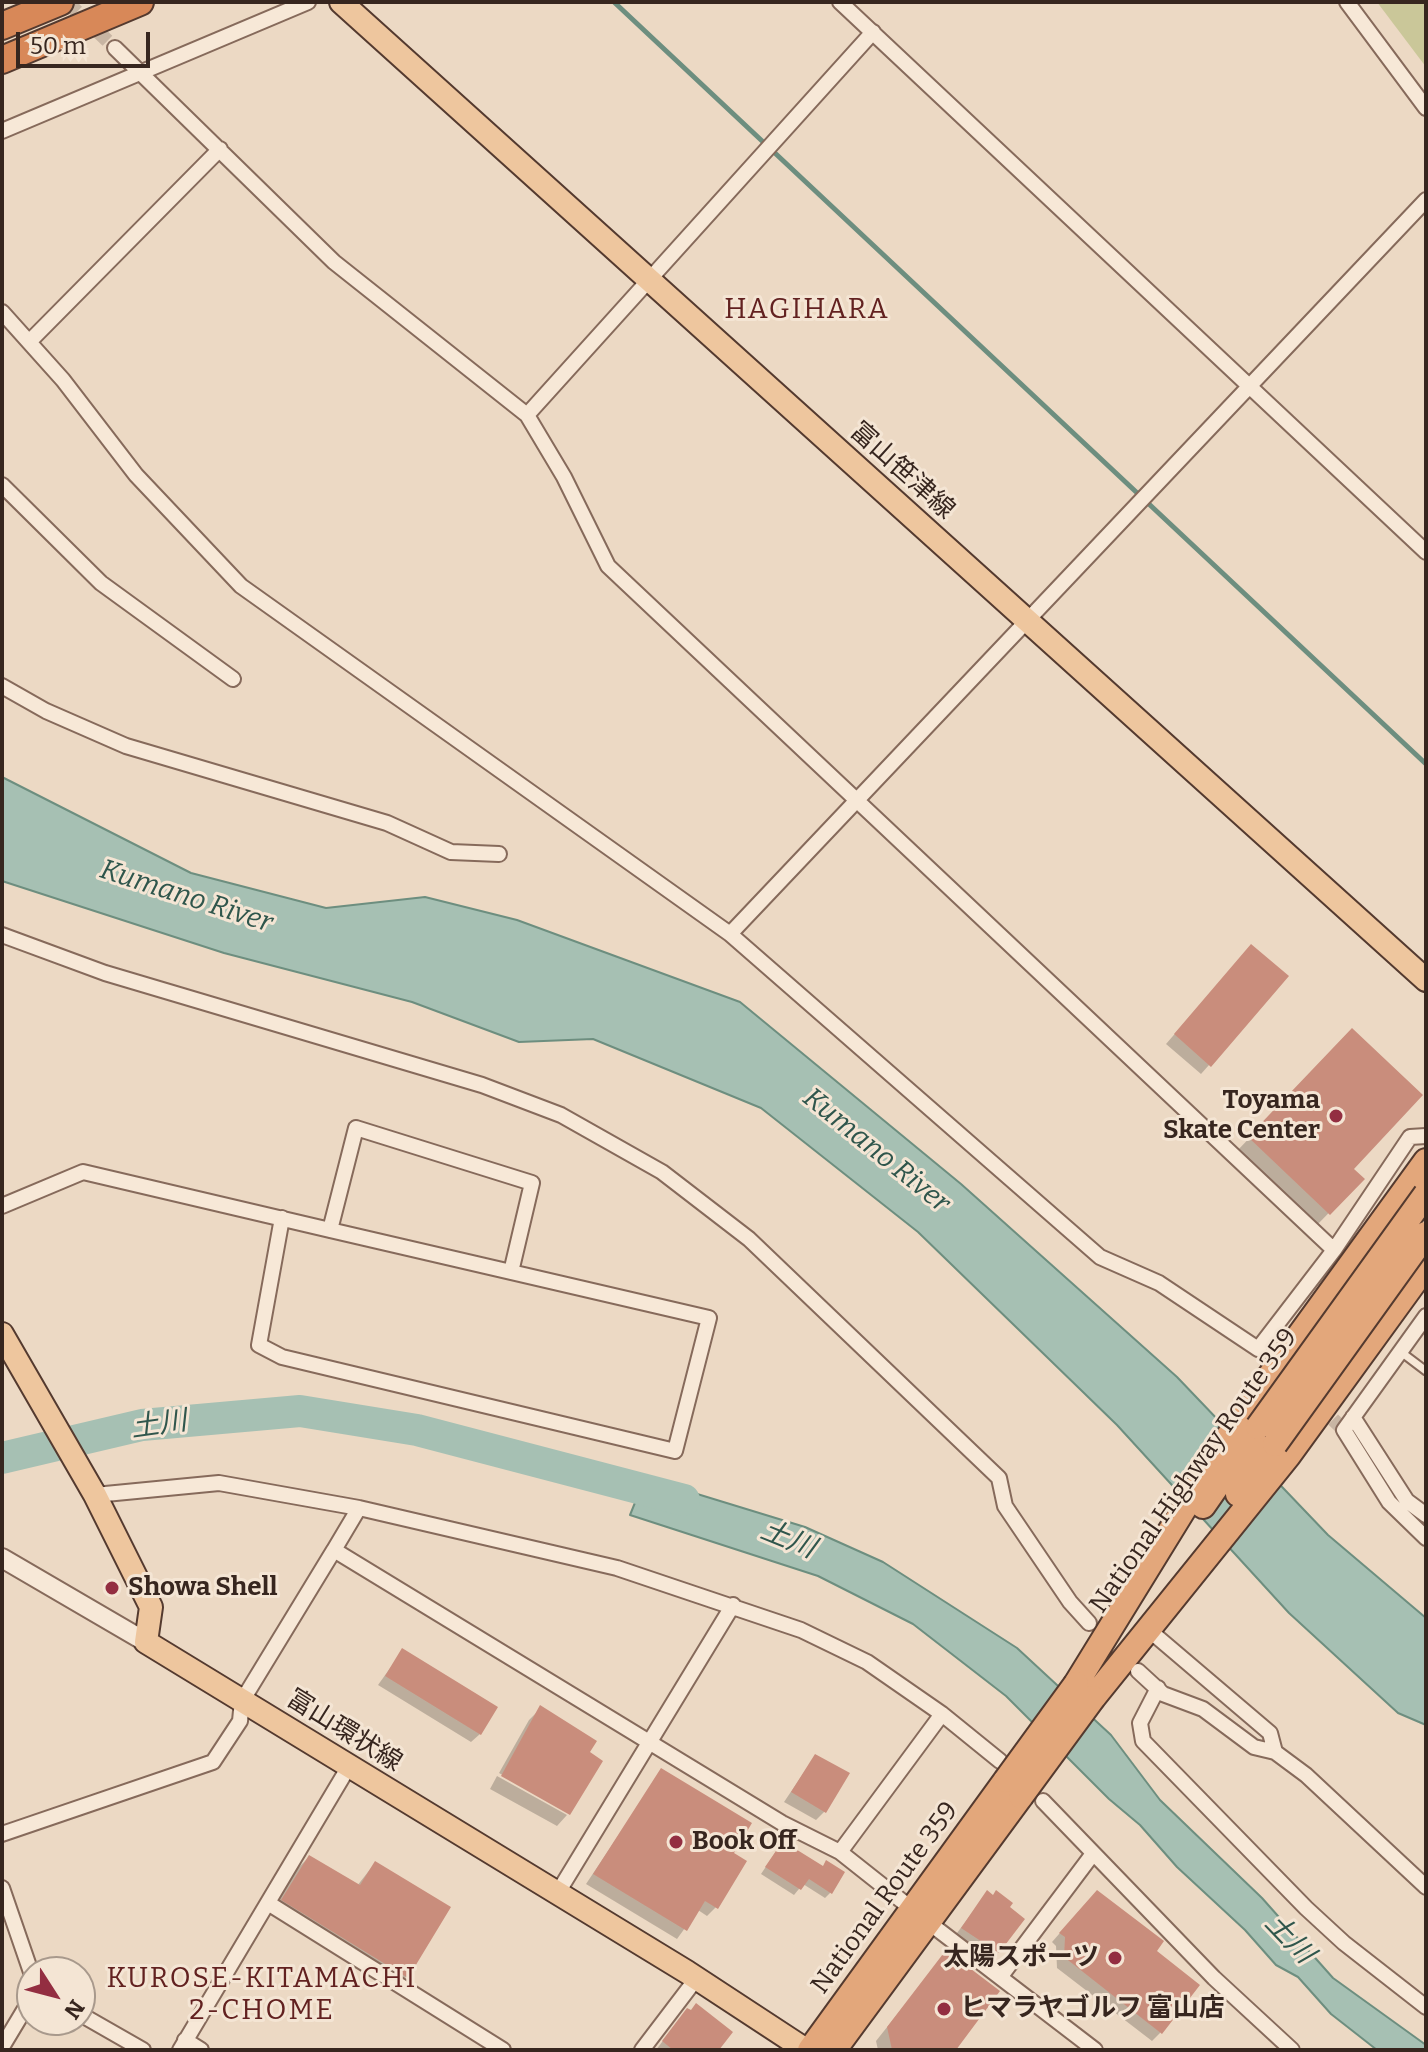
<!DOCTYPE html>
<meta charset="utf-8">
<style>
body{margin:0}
#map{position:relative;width:1428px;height:2052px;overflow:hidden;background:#ecd9c4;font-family:Bitter,serif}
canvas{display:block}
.frame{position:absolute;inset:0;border:4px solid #37261f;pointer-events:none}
.north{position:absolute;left:16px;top:1956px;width:80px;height:80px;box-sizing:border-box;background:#f4e5d4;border:2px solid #a8998c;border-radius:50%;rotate:126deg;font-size:22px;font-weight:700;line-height:32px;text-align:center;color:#37261f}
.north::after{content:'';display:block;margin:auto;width:28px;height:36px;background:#932e41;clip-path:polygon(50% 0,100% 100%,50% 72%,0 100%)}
.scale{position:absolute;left:16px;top:32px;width:134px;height:36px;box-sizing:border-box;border:4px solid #37261f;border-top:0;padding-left:10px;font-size:24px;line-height:28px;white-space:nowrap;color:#37261f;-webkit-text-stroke:6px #f4e5d4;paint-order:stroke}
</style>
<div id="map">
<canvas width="1428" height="2052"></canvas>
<div class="frame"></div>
<div class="north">N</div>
<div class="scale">50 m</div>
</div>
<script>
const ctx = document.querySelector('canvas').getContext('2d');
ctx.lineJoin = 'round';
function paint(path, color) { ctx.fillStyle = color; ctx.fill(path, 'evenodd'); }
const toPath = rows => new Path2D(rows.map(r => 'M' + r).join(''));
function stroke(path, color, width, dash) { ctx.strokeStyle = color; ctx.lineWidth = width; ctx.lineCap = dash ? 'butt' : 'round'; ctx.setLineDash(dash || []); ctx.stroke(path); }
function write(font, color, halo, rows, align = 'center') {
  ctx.font = font + ' Bitter,"Noto Sans JP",serif'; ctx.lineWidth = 6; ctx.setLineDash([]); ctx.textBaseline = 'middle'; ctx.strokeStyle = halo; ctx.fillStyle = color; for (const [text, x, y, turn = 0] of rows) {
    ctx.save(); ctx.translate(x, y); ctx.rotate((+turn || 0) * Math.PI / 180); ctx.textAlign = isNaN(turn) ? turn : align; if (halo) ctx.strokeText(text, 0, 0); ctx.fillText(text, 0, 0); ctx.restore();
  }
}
const green = toPath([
 [1377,2,1426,2,1426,67]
]);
const water = toPath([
 [2,777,191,873,326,908,425,897,517,920,740,1002,961,1184,1177,1377,1328,1535,1426,1618,1426,1725,1398,1713,1289,1613,1117,1425,918,1232,761,1108,593,1039,519,1042,412,1002,224,953,2,881,2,777],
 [645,1478,805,1527,883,1562,1017,1648,1111,1735,1160,1800,1262,1898,1333,1978,1426,2045,1426,2050,1377,2050,1331,2014,1298,1977,1276,1965,1245,1930,1177,1867,1140,1825,1109,1799,1006,1696,913,1624,818,1576,630,1515,645,1478]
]);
const shadow = toPath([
 [1242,956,1209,1065,1201,1074,1166,1044],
 [1352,1030,1351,1169,1362,1179,1316,1226,1237,1151],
 [403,1650,480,1734,471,1742,378,1685],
 [541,1708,587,1753,568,1811,499,1773,529,1720],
 [815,1756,825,1811,816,1820,784,1802],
 [662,1770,731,1854,716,1907,707,1916,698,1910,677,1939,586,1884],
 [497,1776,567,1815,557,1826,490,1789],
 [775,1853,821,1868,831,1892,825,1898,803,1884,794,1895,761,1874],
 [309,1857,357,1886,375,1863,448,1907,406,1977,394,1989,271,1912,297,1869],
 [987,1893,1022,1919,989,1961,954,1937],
 [1088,1901,1154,1951,1160,2033,1152,2041,1057,1968,1056,1946,1052,1942],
 [946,1953,953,2050,878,2050,876,2041],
 [680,2018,716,2050,656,2050]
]);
const stream = toPath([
 [614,2,1426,764]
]);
const river = toPath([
 [2,1458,142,1425,300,1411,417,1430,684,1500]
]);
const building = toPath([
 [1251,944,1289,976,1211,1067,1174,1034],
 [1352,1028,1423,1095,1354,1169,1365,1179,1330,1215,1248,1137],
 [402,1648,498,1707,481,1735,385,1676],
 [540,1705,597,1741,590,1752,603,1761,570,1815,501,1776],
 [815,1754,850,1773,826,1813,791,1792],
 [661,1768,752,1823,734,1853,747,1861,718,1909,705,1901,687,1931,593,1874],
 [786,1843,823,1866,826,1860,845,1872,832,1894,809,1879,801,1890,765,1867,780,1845,784,1847],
 [309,1855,360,1885,375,1861,451,1907,408,1978,281,1900],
 [987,1890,993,1895,996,1890,1013,1903,1010,1907,1025,1919,999,1953,961,1928],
 [1097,1890,1164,1941,1157,1951,1200,1985,1162,2034,1064,1957,1065,1937,1059,1933],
 [946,1950,1000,1991,956,2050,892,2050,887,2027],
 [696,2003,733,2032,719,2050,673,2050,662,2041,687,2008,691,2010]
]);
const minorTunnel = toPath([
 [67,2,115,48],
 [1318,1405,1344,1430]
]);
const service = toPath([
 [1401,1352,1426,1371]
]);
const minor = toPath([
 [840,2,1426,552],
 [1347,2,1426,108],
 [115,48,334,262,527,415,564,477,608,566,1334,1250],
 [2,131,308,2],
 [2,312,63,380,136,475,241,586,730,934,1100,1257,1159,1283,1258,1349,1334,1250,1410,1137,1426,1136],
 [30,341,220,149],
 [527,415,873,32],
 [2,485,101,583,233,679],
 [2,686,46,711,126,746,387,823,451,852,499,854],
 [730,934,1426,200],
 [2,935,105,973,482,1085,561,1115,662,1172,749,1239,999,1478,1005,1506,1070,1602,1089,1623],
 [2,1206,83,1172,330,1230,511,1272,709,1318,675,1451,282,1357,259,1345,282,1218],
 [330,1230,356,1128,532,1183,511,1272],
 [1426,1316,1344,1430,1389,1502,1426,1538],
 [1353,1417,1407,1501,1426,1515],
 [95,1495,219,1483,359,1508,617,1568,801,1630,867,1662,942,1714,1000,1761],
 [334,1550,359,1508],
 [1156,1636,1270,1733,1275,1752],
 [1138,1671,1163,1694,1203,1709,1254,1747,1275,1752,1306,1775,1426,1887],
 [1158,1688,1140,1723,1143,1741,1306,1908,1344,1943,1426,2007],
 [1043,1801,1214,1978,1292,2050],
 [2,1834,213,1762,240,1721,242,1701,334,1550,782,1823,840,1852,912,1909],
 [840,1852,942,1714],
 [2,1888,32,1975],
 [557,1894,733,1605],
 [268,1903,503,2050],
 [928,1922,1095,2050],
 [1001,1976,1092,1855],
 [80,2014,143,2050],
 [185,2040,201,2050],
 [2,2047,32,1997],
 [180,2050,348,1768],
 [642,2050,696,1979]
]);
const tertiary = toPath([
 [2,1558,146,1642]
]);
const primary = toPath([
 [341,2,1426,980],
 [2,1334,95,1495,151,1607,146,1642,687,1972,806,2050]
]);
const trunk = toPath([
 [1238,1494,1275,1444],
 [1203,1506,1258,1427],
 [1076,1684,1243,1413,1426,1161],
 [1093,1698,1288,1456,1426,1266],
 [810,2050,1006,1780],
 [834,2050,1021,1796]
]);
const motorway = toPath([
 [2,26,60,2],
 [2,60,140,2]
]);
const trunkBridge = toPath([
 [1258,1427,1426,1194],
 [1275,1444,1426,1234],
 [1006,1780,1076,1684],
 [1021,1796,1093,1698]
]);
const markers = [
 [1336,1116,8,"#932e41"],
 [112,1588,8,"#932e41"],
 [676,1842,8,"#932e41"],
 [1115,1958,8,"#932e41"],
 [944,2009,8,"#932e41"]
];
const streetNames = [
 ["富山笹津線",902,471,42],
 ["National Highway Route 359",1194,1471,-55],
 ["富山環状線",344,1731,32],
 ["National Route 359",885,1898,-54]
];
const poiNames = [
 ["Toyama",1320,1101,"right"],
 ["Skate Center",1320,1131,"right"],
 ["Showa Shell",128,1588],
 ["Book Off",692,1842],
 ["太陽スポーツ",1099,1958,"right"],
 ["ヒマラヤゴルフ 富山店",960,2009]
];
const neighbourhoodNames = [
 ["HAGIHARA",807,310],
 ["KUROSE-KITAMACHI",262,1979],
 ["2-CHOME",262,2011]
];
const waterNames = [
 ["Kumano River",186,897,18],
 ["Kumano River",876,1151,39],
 ["土川",159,1425,-8],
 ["土川",788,1540,22],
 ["土川",1289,1939,46]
];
paint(green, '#cac799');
paint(water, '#a6c0b3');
stroke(water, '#6d8e7f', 2);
paint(shadow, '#0003');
stroke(stream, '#6d8e7f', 5);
stroke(river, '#a6c0b3', 32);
paint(building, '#c98d7c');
stroke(minorTunnel, '#c8b5a3', 14, [14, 7]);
stroke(service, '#866a5b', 11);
stroke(minor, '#866a5b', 18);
stroke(tertiary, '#866a5b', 22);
stroke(primary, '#543a2f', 26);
stroke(trunk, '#543a2f', 28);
stroke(motorway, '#543a2f', 30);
stroke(service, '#f7e8d7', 7);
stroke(minor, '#f7e8d7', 14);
stroke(tertiary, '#f7e8d7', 18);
stroke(primary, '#eec69e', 22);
stroke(trunk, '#e3a77b', 24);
stroke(motorway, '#d88858', 26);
stroke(trunkBridge, '#543a2f', 28, []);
stroke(trunkBridge, '#e3a77b', 24);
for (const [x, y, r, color] of markers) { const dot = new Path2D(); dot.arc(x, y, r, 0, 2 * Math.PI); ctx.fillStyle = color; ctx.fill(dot); stroke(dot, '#f4e5d4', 3); }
write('26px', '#37261f', '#f4e5d4', streetNames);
write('bold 26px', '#37261f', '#f4e5d4', poiNames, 'left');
ctx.letterSpacing = '2px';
write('28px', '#622120', '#f4e5d4', neighbourhoodNames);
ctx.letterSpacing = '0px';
write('italic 28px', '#2f564c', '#f4e5d4', waterNames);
</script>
